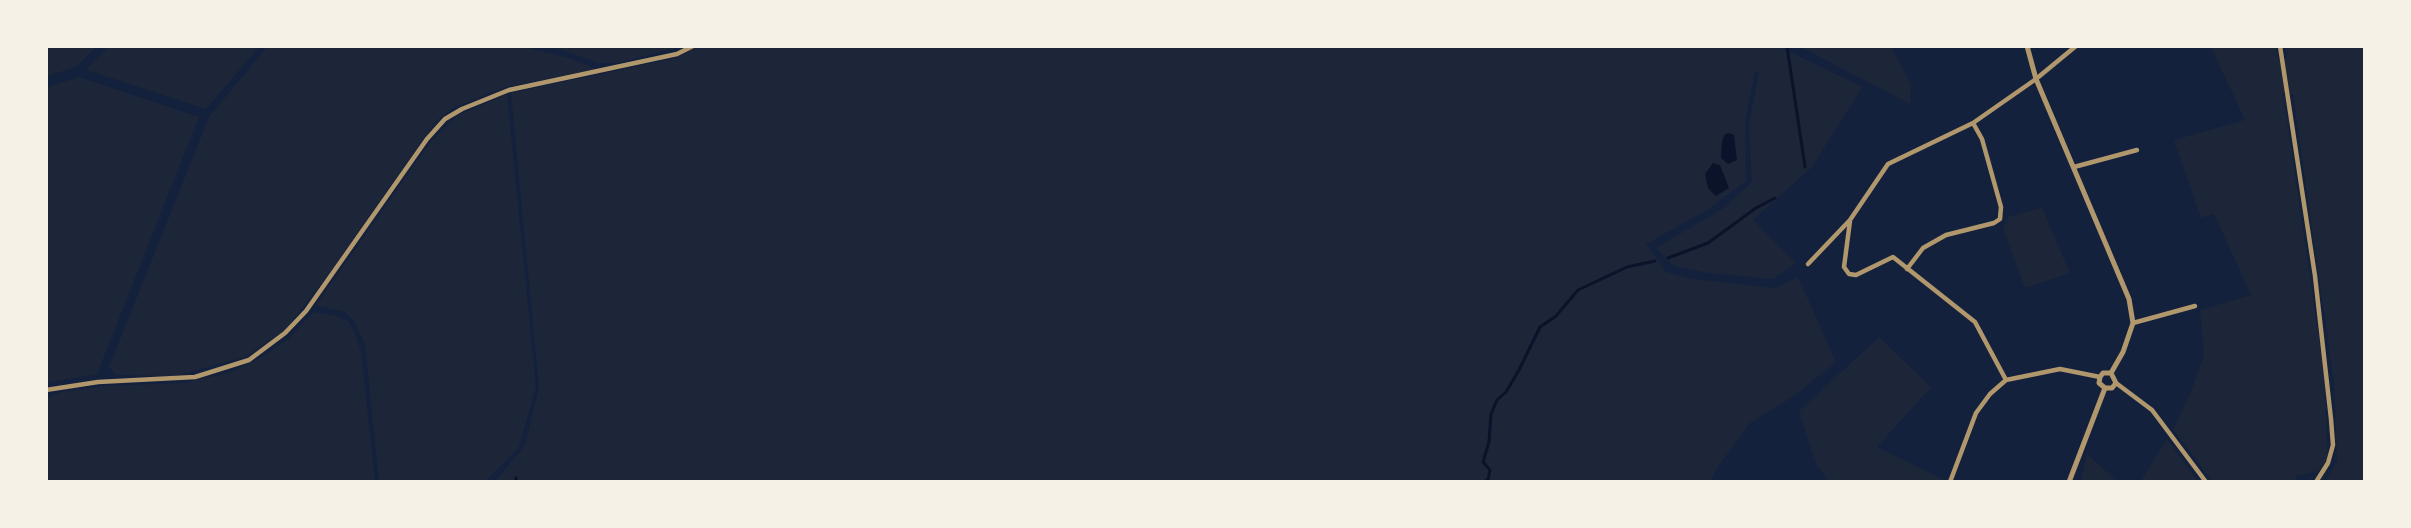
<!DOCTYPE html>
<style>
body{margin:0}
#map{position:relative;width:2411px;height:528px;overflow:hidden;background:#14213d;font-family:"Alegreya Sans",sans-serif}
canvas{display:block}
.frame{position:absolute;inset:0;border:48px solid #f6f1e7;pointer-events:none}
</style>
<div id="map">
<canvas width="2411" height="528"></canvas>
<div class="frame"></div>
</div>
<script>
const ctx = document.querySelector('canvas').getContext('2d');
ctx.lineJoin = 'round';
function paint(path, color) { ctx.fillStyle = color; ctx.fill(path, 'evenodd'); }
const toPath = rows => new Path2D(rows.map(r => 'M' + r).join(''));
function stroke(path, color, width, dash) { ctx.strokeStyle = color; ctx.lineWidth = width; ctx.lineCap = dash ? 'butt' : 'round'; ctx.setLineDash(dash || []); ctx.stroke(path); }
const green = toPath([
 [47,46,96,46,96,47,76,67,47,76],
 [699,46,1778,46,1862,87,1812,167,1753,220,1796,263,1773,279,1708,273,1674,266,1656,248,1724,208,1752,182,1749,124,1759,73,1755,71,1745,123,1746,181,1707,210,1646,244,1666,272,1691,279,1776,288,1798,277,1836,362,1791,398,1750,423,1717,468,1711,481,494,482,520,452,526,442,539,386,511,93,676,58],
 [108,47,108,46,259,47,206,109,86,70],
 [267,47,525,47,570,58,596,69,506,87,453,108,436,121,325,279,284,331,245,357,174,376,116,375,109,367,209,117],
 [553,47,681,47,617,63,599,63],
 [1801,47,1891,47,1911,84,1910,104],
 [2211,47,2276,47,2278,60,2287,58,2286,47,2364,47,2364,481,2326,481,2337,461,2334,383,2293,94,2283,93,2324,373,2328,463,2317,471,2296,476,2296,481,2212,481,2173,429,2190,394,2204,355,2200,310,2251,295,2214,214,2201,218,2174,140,2245,120],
 [79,77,199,117,97,374,47,383,47,87],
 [507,94,536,387,519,447,486,481,379,481,365,344,354,321,345,312,316,305,429,144,457,116],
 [2042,208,2070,273,2025,288,2003,229,2008,217],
 [313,312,337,316,349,322,356,336,361,352,375,481,47,481,47,397,61,392,103,386,183,383,228,373,259,359,290,338],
 [1879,337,1931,387,1877,447,1946,481,1829,481,1816,464,1799,411],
 [2167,439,2198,481,2141,481],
 [2087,454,2117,481,2081,481]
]);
const water = toPath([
 [1729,133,1734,135,1737,160,1728,164,1721,158,1722,141,1725,134],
 [1713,163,1720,165,1729,188,1716,196,1708,188,1705,174]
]);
const stream = toPath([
 [1787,46,1805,167],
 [1668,258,1708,243,1756,208,1775,198],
 [516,478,517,482],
 [1483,482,1488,480,1490,470,1483,462,1489,442,1491,414,1497,400,1506,392,1519,370,1540,327,1556,316,1578,290,1627,267,1655,261]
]);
const minor = toPath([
 [2280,46,2315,276,2331,419,2333,445,2328,463,2316,482],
 [2074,167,2137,150],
 [1850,221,1844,267,1849,274,1856,275,1893,257,1975,322,2006,380],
 [1808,264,1850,220,1888,164,1973,123,2036,79,2076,46],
 [1907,269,1923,248,1946,235,1994,223,2000,219,2001,207,1982,139,1973,123],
 [2133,323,2195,306],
 [2116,383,2152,410,2206,482],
 [46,390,98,382,195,377,249,360,285,333,306,311,427,139,445,119,462,109,509,90,677,54,693,46],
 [1950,482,1976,413,1990,394,2006,380,2060,369,2100,377]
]);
const tertiary = toPath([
 [2027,46,2036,79,2129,299,2133,323,2123,352,2111,373],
 [2105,388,2099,383,2100,377,2103,373,2111,373],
 [2105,388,2112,388,2116,383,2111,373],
 [2069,482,2105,388]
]);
paint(green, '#1d2539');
paint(water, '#0b132b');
stroke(stream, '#0b132b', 3);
stroke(minor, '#b1986c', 4.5);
stroke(tertiary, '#b1986c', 5);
</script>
